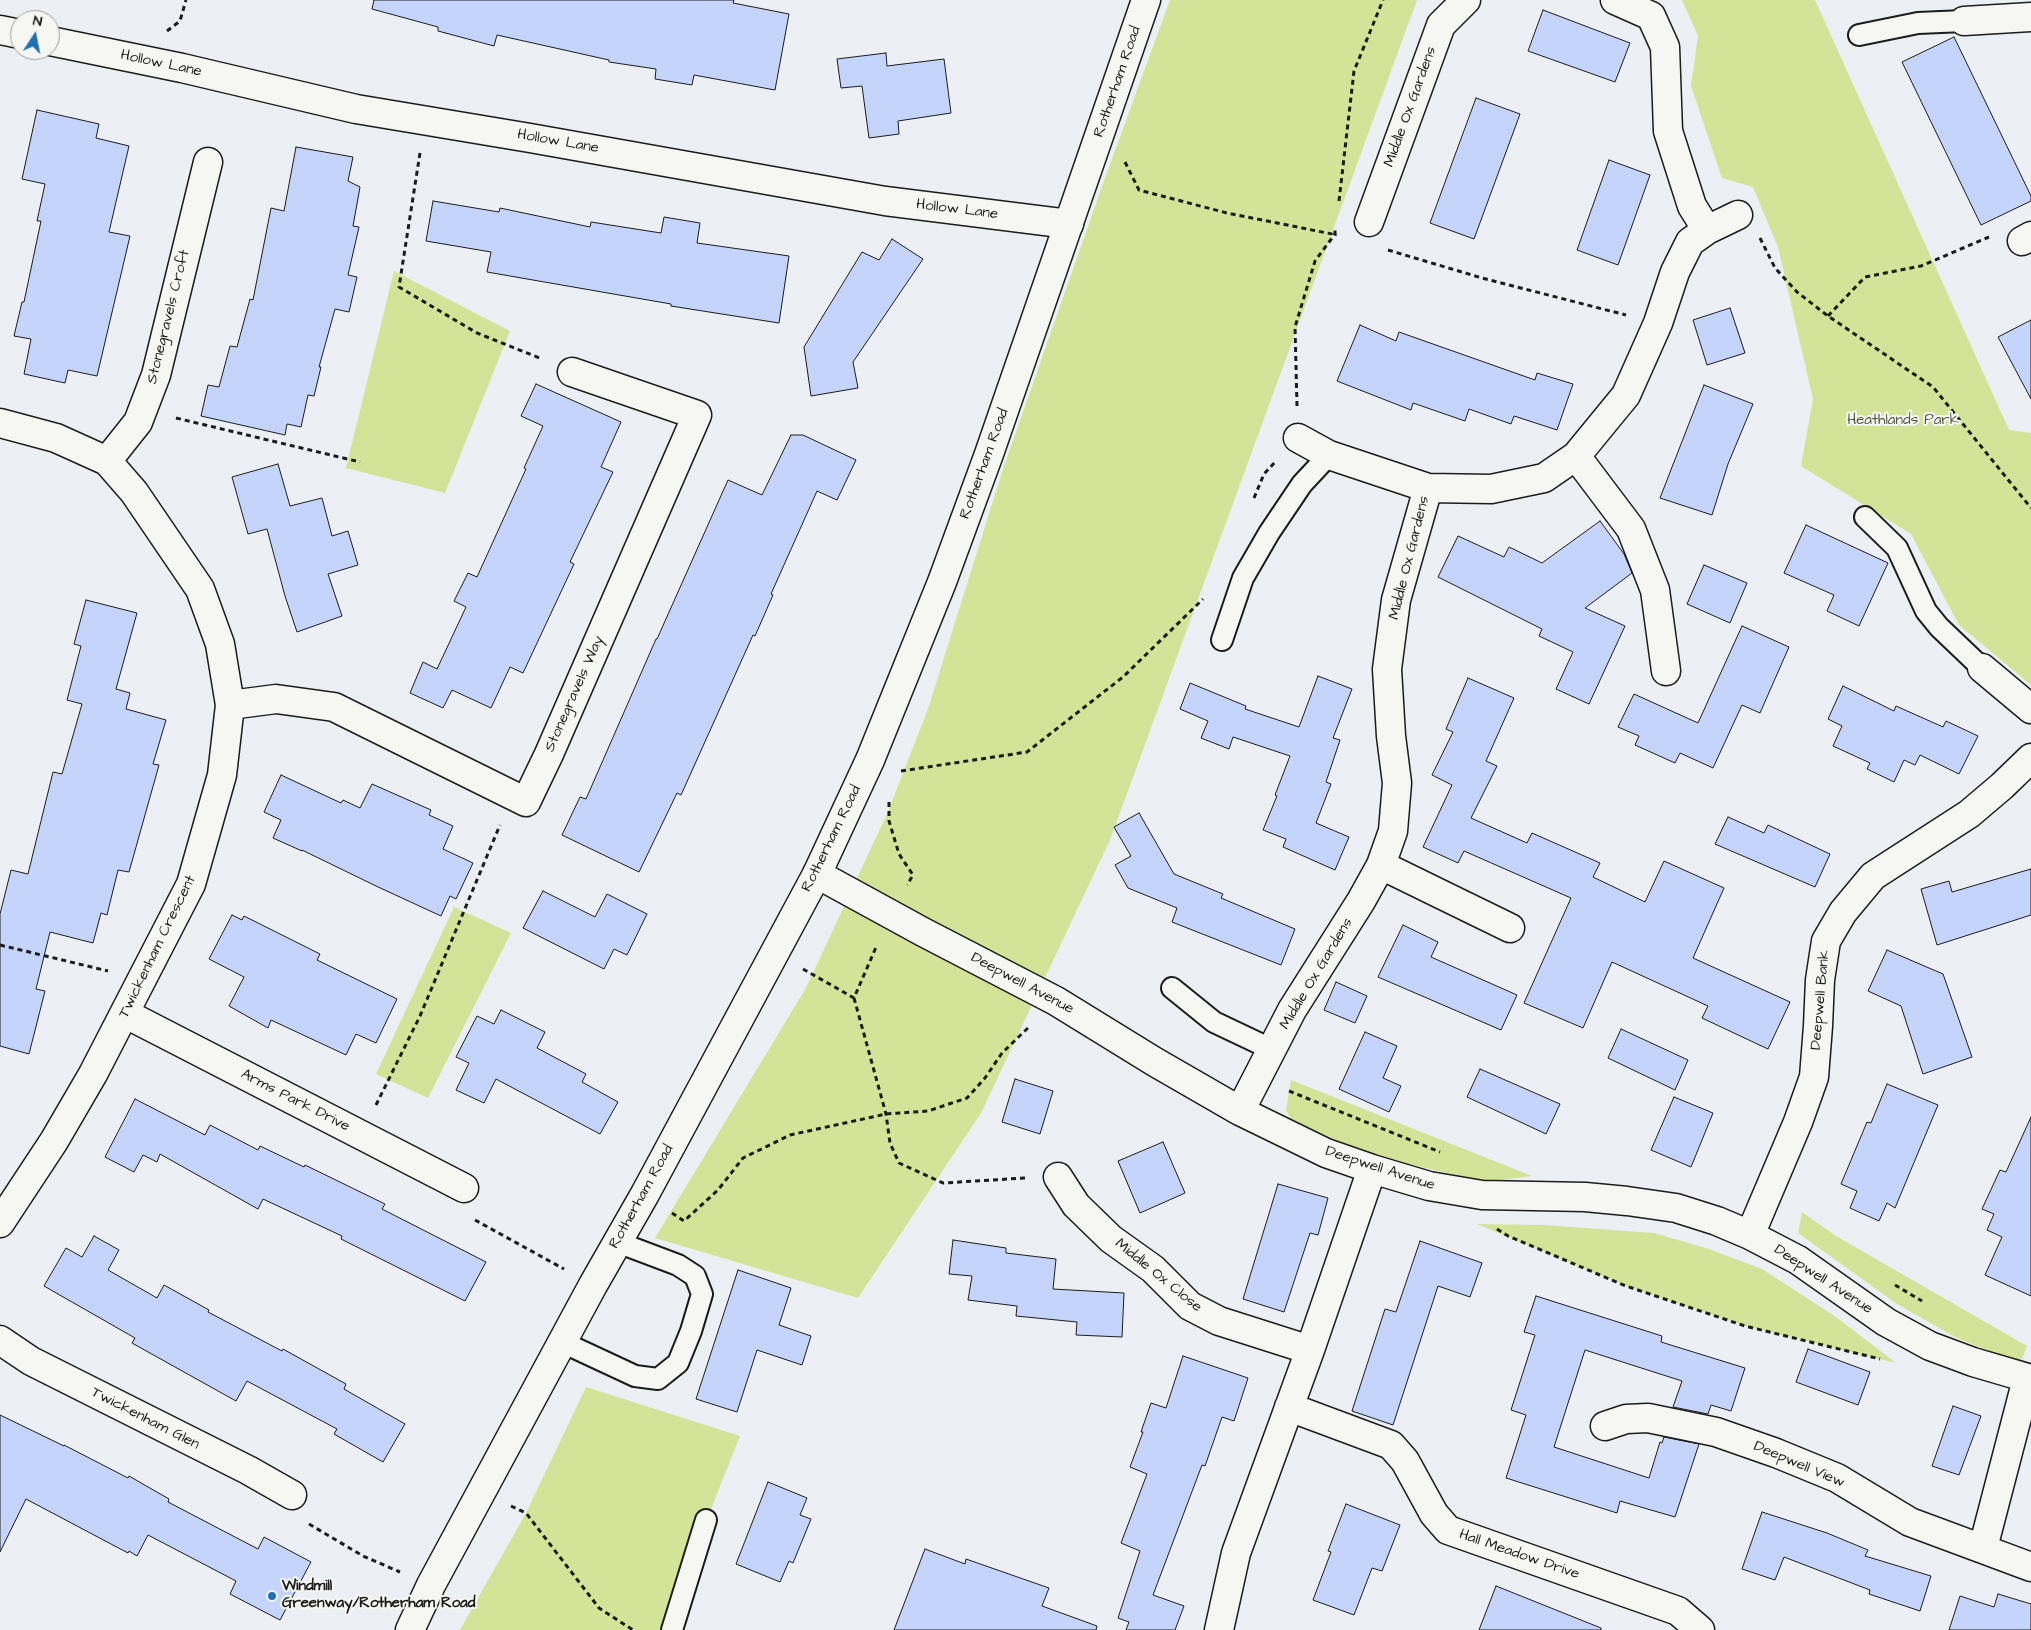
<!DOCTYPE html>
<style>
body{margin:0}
#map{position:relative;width:2031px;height:1630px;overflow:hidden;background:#eceff4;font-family:"Architects Daughter",sans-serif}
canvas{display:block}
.north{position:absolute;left:10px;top:10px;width:50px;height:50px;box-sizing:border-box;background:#f6f6f2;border:1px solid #9f9f9c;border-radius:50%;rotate:11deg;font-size:14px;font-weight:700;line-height:20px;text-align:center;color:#1c1c1c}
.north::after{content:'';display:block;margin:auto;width:18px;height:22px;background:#1f6fb2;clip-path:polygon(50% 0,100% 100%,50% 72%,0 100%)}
</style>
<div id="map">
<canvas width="2031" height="1630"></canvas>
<div class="north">N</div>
</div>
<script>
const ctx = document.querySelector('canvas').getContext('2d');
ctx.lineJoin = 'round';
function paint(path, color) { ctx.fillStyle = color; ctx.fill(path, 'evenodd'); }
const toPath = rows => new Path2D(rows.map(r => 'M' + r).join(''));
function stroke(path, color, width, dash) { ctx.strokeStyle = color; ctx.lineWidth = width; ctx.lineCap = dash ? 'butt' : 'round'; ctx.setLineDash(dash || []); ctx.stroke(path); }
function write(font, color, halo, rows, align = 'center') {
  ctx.font = font + ' "Architects Daughter",sans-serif'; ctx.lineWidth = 4; ctx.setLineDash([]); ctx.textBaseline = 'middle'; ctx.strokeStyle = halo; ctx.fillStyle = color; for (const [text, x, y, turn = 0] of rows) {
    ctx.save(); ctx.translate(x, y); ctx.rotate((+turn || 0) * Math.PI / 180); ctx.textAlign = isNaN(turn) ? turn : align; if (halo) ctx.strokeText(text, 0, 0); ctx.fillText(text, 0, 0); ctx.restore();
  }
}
const green = toPath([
 [1170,0,1417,0,1110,840,981,1113,858,1298,655,1238,806,988,887,814,928,709,1002,472,1101,189],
 [1682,0,1815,0,2009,430,2031,433,2031,685,1959,625,1911,534,1801,466,1813,399,1778,247,1753,187,1722,178,1691,86,1698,36],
 [394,271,510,331,445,493,346,468],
 [454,907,511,933,428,1098,376,1074],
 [1291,1080,1532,1176,1484,1182,1380,1157,1334,1139,1291,1119,1286,1110],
 [1802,1212,1836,1236,2027,1346,2020,1364,1957,1338,1897,1304,1798,1233],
 [1477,1224,1545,1225,1654,1233,1709,1249,1762,1269,1836,1317,1896,1363,1745,1326,1626,1286],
 [586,1387,740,1436,663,1630,460,1630,526,1513]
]);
const building = toPath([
 [374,0,734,0,733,3,789,14,775,90,694,75,692,85,655,79,656,69,609,62,609,60,497,35,494,46,438,31,438,27,372,9,374,0],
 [1543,10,1630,43,1615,82,1528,51,1543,10],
 [1954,37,2031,196,2031,201,1981,225,1902,62,1954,37],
 [886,53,887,66,944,59,951,113,898,121,899,134,869,138,862,86,841,88,837,59,886,53],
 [1476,98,1520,114,1474,239,1430,223,1476,98],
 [37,110,99,124,96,138,129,146,109,232,130,236,97,376,68,370,65,383,24,374,31,339,14,336,22,302,24,302,41,221,37,221,45,184,22,179,37,110],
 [296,147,353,157,348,181,360,187,353,226,359,227,348,275,357,277,349,312,335,309,319,367,321,367,314,396,308,395,301,427,287,424,285,435,201,416,208,385,219,387,230,346,237,347,250,299,253,300,271,208,284,211,296,147],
 [1609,160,1650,175,1618,265,1577,250,1609,160],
 [433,201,499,212,500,208,590,227,591,222,661,233,664,217,700,223,697,243,789,256,779,323,671,306,671,304,487,272,491,252,426,241,433,201],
 [892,239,923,259,853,362,858,388,811,396,804,347,862,252,879,260,892,239],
 [1730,308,1745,353,1707,365,1693,320,1730,308],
 [2031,320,2031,399,1998,337,2031,320],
 [1360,325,1396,341,1399,332,1535,380,1537,373,1573,384,1557,430,1514,416,1511,424,1469,409,1465,421,1413,403,1411,410,1337,381,1360,325],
 [536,384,621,422,601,467,613,472,570,562,574,564,523,673,510,667,491,708,452,690,443,708,410,693,423,662,437,669,466,607,454,601,468,573,477,577,526,469,524,468,543,426,521,416,536,384],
 [1704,385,1753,404,1728,464,1712,515,1660,498,1704,385],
 [791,435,803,435,856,460,837,500,817,491,771,594,773,595,755,636,753,635,681,795,677,793,639,872,562,835,580,797,586,799,656,639,657,639,728,480,762,495,791,435],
 [278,464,290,506,322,498,332,536,348,531,358,565,328,574,342,616,297,632,285,596,267,529,248,534,232,477,278,464],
 [1600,521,1624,554,1632,573,1585,608,1625,626,1589,704,1556,689,1573,652,1539,636,1542,629,1438,577,1458,536,1504,557,1509,547,1542,563,1600,521],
 [1806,525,1888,563,1859,626,1827,611,1834,595,1784,573,1806,525],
 [1704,565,1747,583,1730,623,1687,604,1704,565],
 [86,600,137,613,116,689,130,693,126,709,166,720,153,764,159,765,129,872,118,870,107,915,101,913,93,943,50,932,36,989,45,991,29,1054,0,1046,0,914,11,870,28,874,53,772,62,774,82,704,67,700,81,646,74,644,86,600],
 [1742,626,1789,647,1760,713,1742,705,1713,768,1680,753,1675,763,1635,745,1639,736,1618,727,1634,694,1698,723,1742,626],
 [1318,676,1352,689,1333,738,1340,740,1326,782,1331,784,1316,823,1349,837,1335,870,1283,847,1286,839,1263,830,1277,796,1275,795,1290,756,1233,737,1229,749,1201,738,1208,721,1180,709,1190,683,1246,706,1245,709,1299,727,1318,676],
 [1468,678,1514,698,1486,761,1497,766,1471,818,1527,843,1532,833,1600,863,1593,877,1645,902,1664,861,1724,888,1693,958,1790,1002,1768,1049,1702,1018,1708,1006,1612,962,1583,1028,1524,1003,1571,898,1464,851,1458,863,1423,847,1452,785,1432,775,1453,732,1446,729,1468,678],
 [1843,686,1894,711,1896,706,1943,727,1946,721,1978,736,1959,774,1920,755,1915,765,1904,760,1894,782,1867,769,1870,763,1833,746,1842,726,1828,719,1843,686],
 [281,775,341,803,343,800,360,808,372,784,431,810,429,815,453,826,443,849,473,863,456,899,450,896,441,916,376,886,302,850,302,851,273,838,281,820,264,812,281,775],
 [1139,813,1174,874,1223,894,1221,898,1295,929,1281,965,1172,922,1177,908,1128,888,1115,865,1131,856,1114,827,1139,813],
 [1728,817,1764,833,1768,825,1830,854,1815,887,1715,844,1728,817],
 [2031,869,2031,915,1937,945,1921,889,1949,881,1952,892,2031,869],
 [543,891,595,917,607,894,647,914,627,955,614,949,604,969,523,928,543,891],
 [232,915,242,920,244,916,320,954,317,960,397,999,376,1043,356,1034,346,1055,271,1020,268,1028,229,1006,244,977,209,959,232,915],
 [1403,925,1438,942,1431,957,1517,995,1501,1030,1378,977,1403,925],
 [1887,950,1943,974,1972,1057,1923,1074,1901,1006,1868,991,1887,950],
 [1336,982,1367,996,1355,1023,1324,1010,1336,982],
 [501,1010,545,1032,537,1048,586,1074,582,1082,618,1102,600,1134,496,1079,484,1103,456,1090,469,1063,456,1057,477,1016,494,1024,501,1010],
 [1621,1029,1688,1060,1675,1090,1608,1058,1621,1029],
 [1365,1032,1397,1046,1383,1078,1401,1086,1389,1112,1339,1089,1365,1032],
 [1480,1069,1560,1104,1546,1134,1467,1097,1480,1069],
 [1015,1079,1053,1091,1040,1134,1002,1122,1015,1079],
 [1887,1084,1938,1105,1895,1208,1887,1203,1879,1221,1850,1208,1857,1191,1841,1184,1867,1122,1871,1123,1887,1084],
 [1674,1097,1713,1113,1691,1167,1651,1150,1674,1097],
 [135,1099,205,1135,210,1125,258,1150,260,1146,304,1167,305,1165,385,1204,382,1209,486,1262,465,1301,341,1239,342,1236,263,1199,258,1209,160,1154,157,1162,143,1155,134,1172,105,1157,135,1099],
 [2031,1117,2031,1296,1985,1275,2002,1237,1987,1230,1994,1214,1982,1209,2000,1170,2006,1172,2031,1117],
 [1163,1142,1185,1193,1140,1213,1118,1161,1163,1142],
 [1278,1184,1328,1198,1318,1235,1310,1233,1284,1312,1243,1299,1278,1184],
 [94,1236,119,1250,108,1270,157,1298,164,1285,209,1310,208,1312,282,1351,283,1349,346,1384,344,1389,405,1424,383,1462,334,1434,337,1429,247,1381,236,1401,132,1343,135,1338,44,1286,66,1248,82,1257,94,1236],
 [953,1240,1006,1248,1006,1253,1056,1259,1053,1289,1124,1293,1122,1337,1076,1335,1077,1322,1016,1316,1017,1306,968,1300,972,1276,949,1274,953,1240],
 [1420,1241,1482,1263,1470,1297,1438,1286,1393,1425,1352,1411,1385,1309,1396,1312,1420,1241],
 [738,1270,791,1288,779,1325,811,1336,802,1365,757,1350,737,1412,696,1399,738,1270],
 [1536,1296,1662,1336,1661,1342,1745,1368,1731,1411,1711,1405,1708,1414,1673,1407,1682,1381,1585,1350,1554,1447,1649,1478,1660,1442,1662,1443,1664,1437,1699,1444,1675,1517,1620,1501,1617,1513,1506,1478,1526,1415,1511,1410,1535,1335,1524,1332,1536,1296],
 [1808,1349,1870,1372,1858,1405,1796,1382,1808,1349],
 [1183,1356,1248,1378,1234,1421,1222,1417,1205,1466,1202,1465,1153,1595,1184,1606,1175,1630,1126,1630,1129,1622,1118,1618,1140,1551,1121,1543,1147,1474,1130,1467,1143,1432,1141,1432,1151,1403,1166,1408,1183,1356],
 [1953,1406,1981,1416,1959,1475,1932,1466,1953,1406],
 [0,1415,64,1446,64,1445,128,1478,129,1476,169,1499,168,1502,258,1549,264,1537,311,1562,280,1620,230,1594,236,1581,148,1535,137,1556,129,1551,128,1553,26,1499,0,1552,0,1415],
 [768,1482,807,1498,800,1515,811,1519,793,1563,789,1561,780,1582,736,1564,768,1482],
 [1346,1504,1400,1525,1382,1571,1372,1568,1354,1615,1313,1600,1331,1552,1328,1551,1346,1504],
 [1762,1512,1827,1533,1868,1550,1865,1556,1931,1576,1920,1611,1869,1594,1870,1590,1784,1557,1775,1580,1742,1569,1762,1512],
 [925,1549,965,1564,966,1559,1049,1588,1042,1606,1097,1626,1096,1630,894,1630,925,1549],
 [1496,1586,1601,1628,1601,1630,1479,1630,1496,1586],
 [1998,1594,2031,1604,2031,1630,1949,1630,1960,1596,1994,1607,1998,1594]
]);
const path = toPath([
 [167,31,180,21,186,0],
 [420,153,399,287,477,333,542,359],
 [1125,162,1139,190,1227,213,1337,235],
 [1339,201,1354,71,1383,0],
 [1760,238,1775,268,1797,292,1828,316,1933,387,2031,508],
 [1388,250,1482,278,1626,315],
 [1828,316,1865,277,1921,266,1989,237],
 [1297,406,1295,327,1315,261,1335,234,1335,230],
 [176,418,360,462],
 [1254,498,1264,474,1276,461],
 [901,771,1027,752,1123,677,1203,599],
 [889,802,889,821,899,854,913,875,907,885],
 [0,945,108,971],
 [803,969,854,998,877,945],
 [854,998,886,1114,890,1143,899,1163,943,1183,1025,1178],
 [1289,1091,1440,1152],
 [376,1105,420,1016,500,825],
 [672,1213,684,1221,718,1190,743,1158,790,1135,886,1114,928,1111,967,1098,985,1078,1002,1053,1030,1026],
 [475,1220,564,1269],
 [1497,1229,1508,1236,1626,1286,1745,1326,1880,1359],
 [1895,1285,1922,1301],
 [511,1506,526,1513,599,1608,633,1630],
 [309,1524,363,1556,400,1572]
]);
const lane = toPath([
 [1859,35,1918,23,1964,21],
 [1865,517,1897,548,1926,611,1939,627,1982,668],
 [1222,640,1243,578,1269,533,1302,484,1329,455],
 [1172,988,1214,1022,1273,1050],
 [562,1342,635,1376,658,1379,678,1363,691,1331,702,1294,695,1276,678,1265,617,1242],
 [672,1630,706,1520]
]);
const street = toPath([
 [1615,0,1651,16,1665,47,1668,131,1692,206,1707,230],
 [1964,21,2031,17],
 [0,30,20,34],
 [50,41,182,68,356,109,530,138,885,201,1069,224],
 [1369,222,1441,25,1466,0],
 [2022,241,2031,236],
 [0,423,56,438,107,461,134,492,200,589,220,644,230,705,222,775,191,884,93,1074,54,1141,0,1223],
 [1298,438,1329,455,1428,488,1491,489,1544,478,1576,456,1626,395,1658,323,1675,272,1690,242,1707,230,1738,215],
 [1576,456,1631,529,1655,590,1666,671],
 [107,461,138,422,156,375,208,162],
 [1982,668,2031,709],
 [230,705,276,699,334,707,526,802,549,754,697,415,572,372],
 [1381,865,1510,928],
 [817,874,923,932,1056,1001,1155,1062,1240,1111,1326,1153,1372,1169,1429,1186,1482,1195,1585,1197,1627,1201,1676,1208,1717,1221,1750,1235,1798,1260,1886,1322,1930,1346,1973,1362,2031,1379],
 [126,1014,464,1188],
 [1240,1111,1292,1010,1361,901,1381,865,1393,831,1397,783,1391,736,1387,669,1396,600,1428,488],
 [1058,1177,1076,1205,1111,1239,1153,1269,1190,1306,1219,1321,1310,1350],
 [1750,1235,1798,1122,1814,1077,1818,1026,1820,980,1826,941,1843,912,1873,876,1969,814,2002,786,2031,758],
 [0,1340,31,1361,248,1470,292,1495],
 [1289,1407,1391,1445,1405,1461,1434,1514,1448,1530,1678,1611,1700,1630],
 [1605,1426,1626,1419,1648,1418,1716,1432,1776,1453,1837,1478,1910,1522,2031,1567],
 [1983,1548,2027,1379],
 [1219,1630,1236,1553,1310,1350,1372,1169]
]);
const secondary = toPath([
 [410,1630,431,1585,593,1285,645,1194,817,874,870,760,942,582,989,454,1146,0]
]);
const markers = [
 [272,1596,5,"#1f6fb2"]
];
const streetNames = [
 ["Hollow Lane",161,64,12],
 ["Rotherham Road",1118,82,-71],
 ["Middle Ox Gardens",1411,107,-70],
 ["Hollow Lane",558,142,10],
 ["Hollow Lane",957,210,7],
 ["Stonegravels Croft",169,317,-76],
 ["Rotherham Road",985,464,-70],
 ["Middle Ox Gardens",1410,558,-76],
 ["Stonegravels Way",575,694,-66],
 ["Rotherham Road",832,839,-64],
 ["Twickenham Crescent",158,947,-64],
 ["Middle Ox Gardens",1317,974,-59],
 ["Deepwell Avenue",1022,984,28],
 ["Deepwell Bank",1821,1000,-85],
 ["Arms Park Drive",295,1101,27],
 ["Deepwell Avenue",1380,1169,18],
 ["Rotherham Road",642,1197,-61],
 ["Middle Ox Close",1158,1276,39],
 ["Deepwell Avenue",1823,1280,33],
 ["Twickenham Glen",145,1419,27],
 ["Deepwell View",1799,1465,23],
 ["Hall Meadow Drive",1519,1555,19]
];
const parkNames = [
 ["Heathlands Park",1903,421]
];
const poiNames = [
 ["Windmill",282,1587],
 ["Greenway/Rotherham Road",282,1604]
];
paint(green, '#d3e498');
paint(building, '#c4d4fa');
stroke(building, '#1c1c1c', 1);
stroke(lane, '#1c1c1c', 24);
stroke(street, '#1c1c1c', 31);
stroke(secondary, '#1c1c1c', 31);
stroke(path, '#1c1c1c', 3, [5, 4]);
stroke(lane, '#f6f6f2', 20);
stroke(street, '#f6f6f2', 28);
stroke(secondary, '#f6f6f2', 28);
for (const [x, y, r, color] of markers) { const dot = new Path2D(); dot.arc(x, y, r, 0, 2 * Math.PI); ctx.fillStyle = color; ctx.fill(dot); stroke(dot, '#f6f6f2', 2); }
write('15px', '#1c1c1c', '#f6f6f2', streetNames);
write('15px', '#535841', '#f6f6f2', parkNames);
write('bold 15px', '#1c1c1c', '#f6f6f2', poiNames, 'left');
</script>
